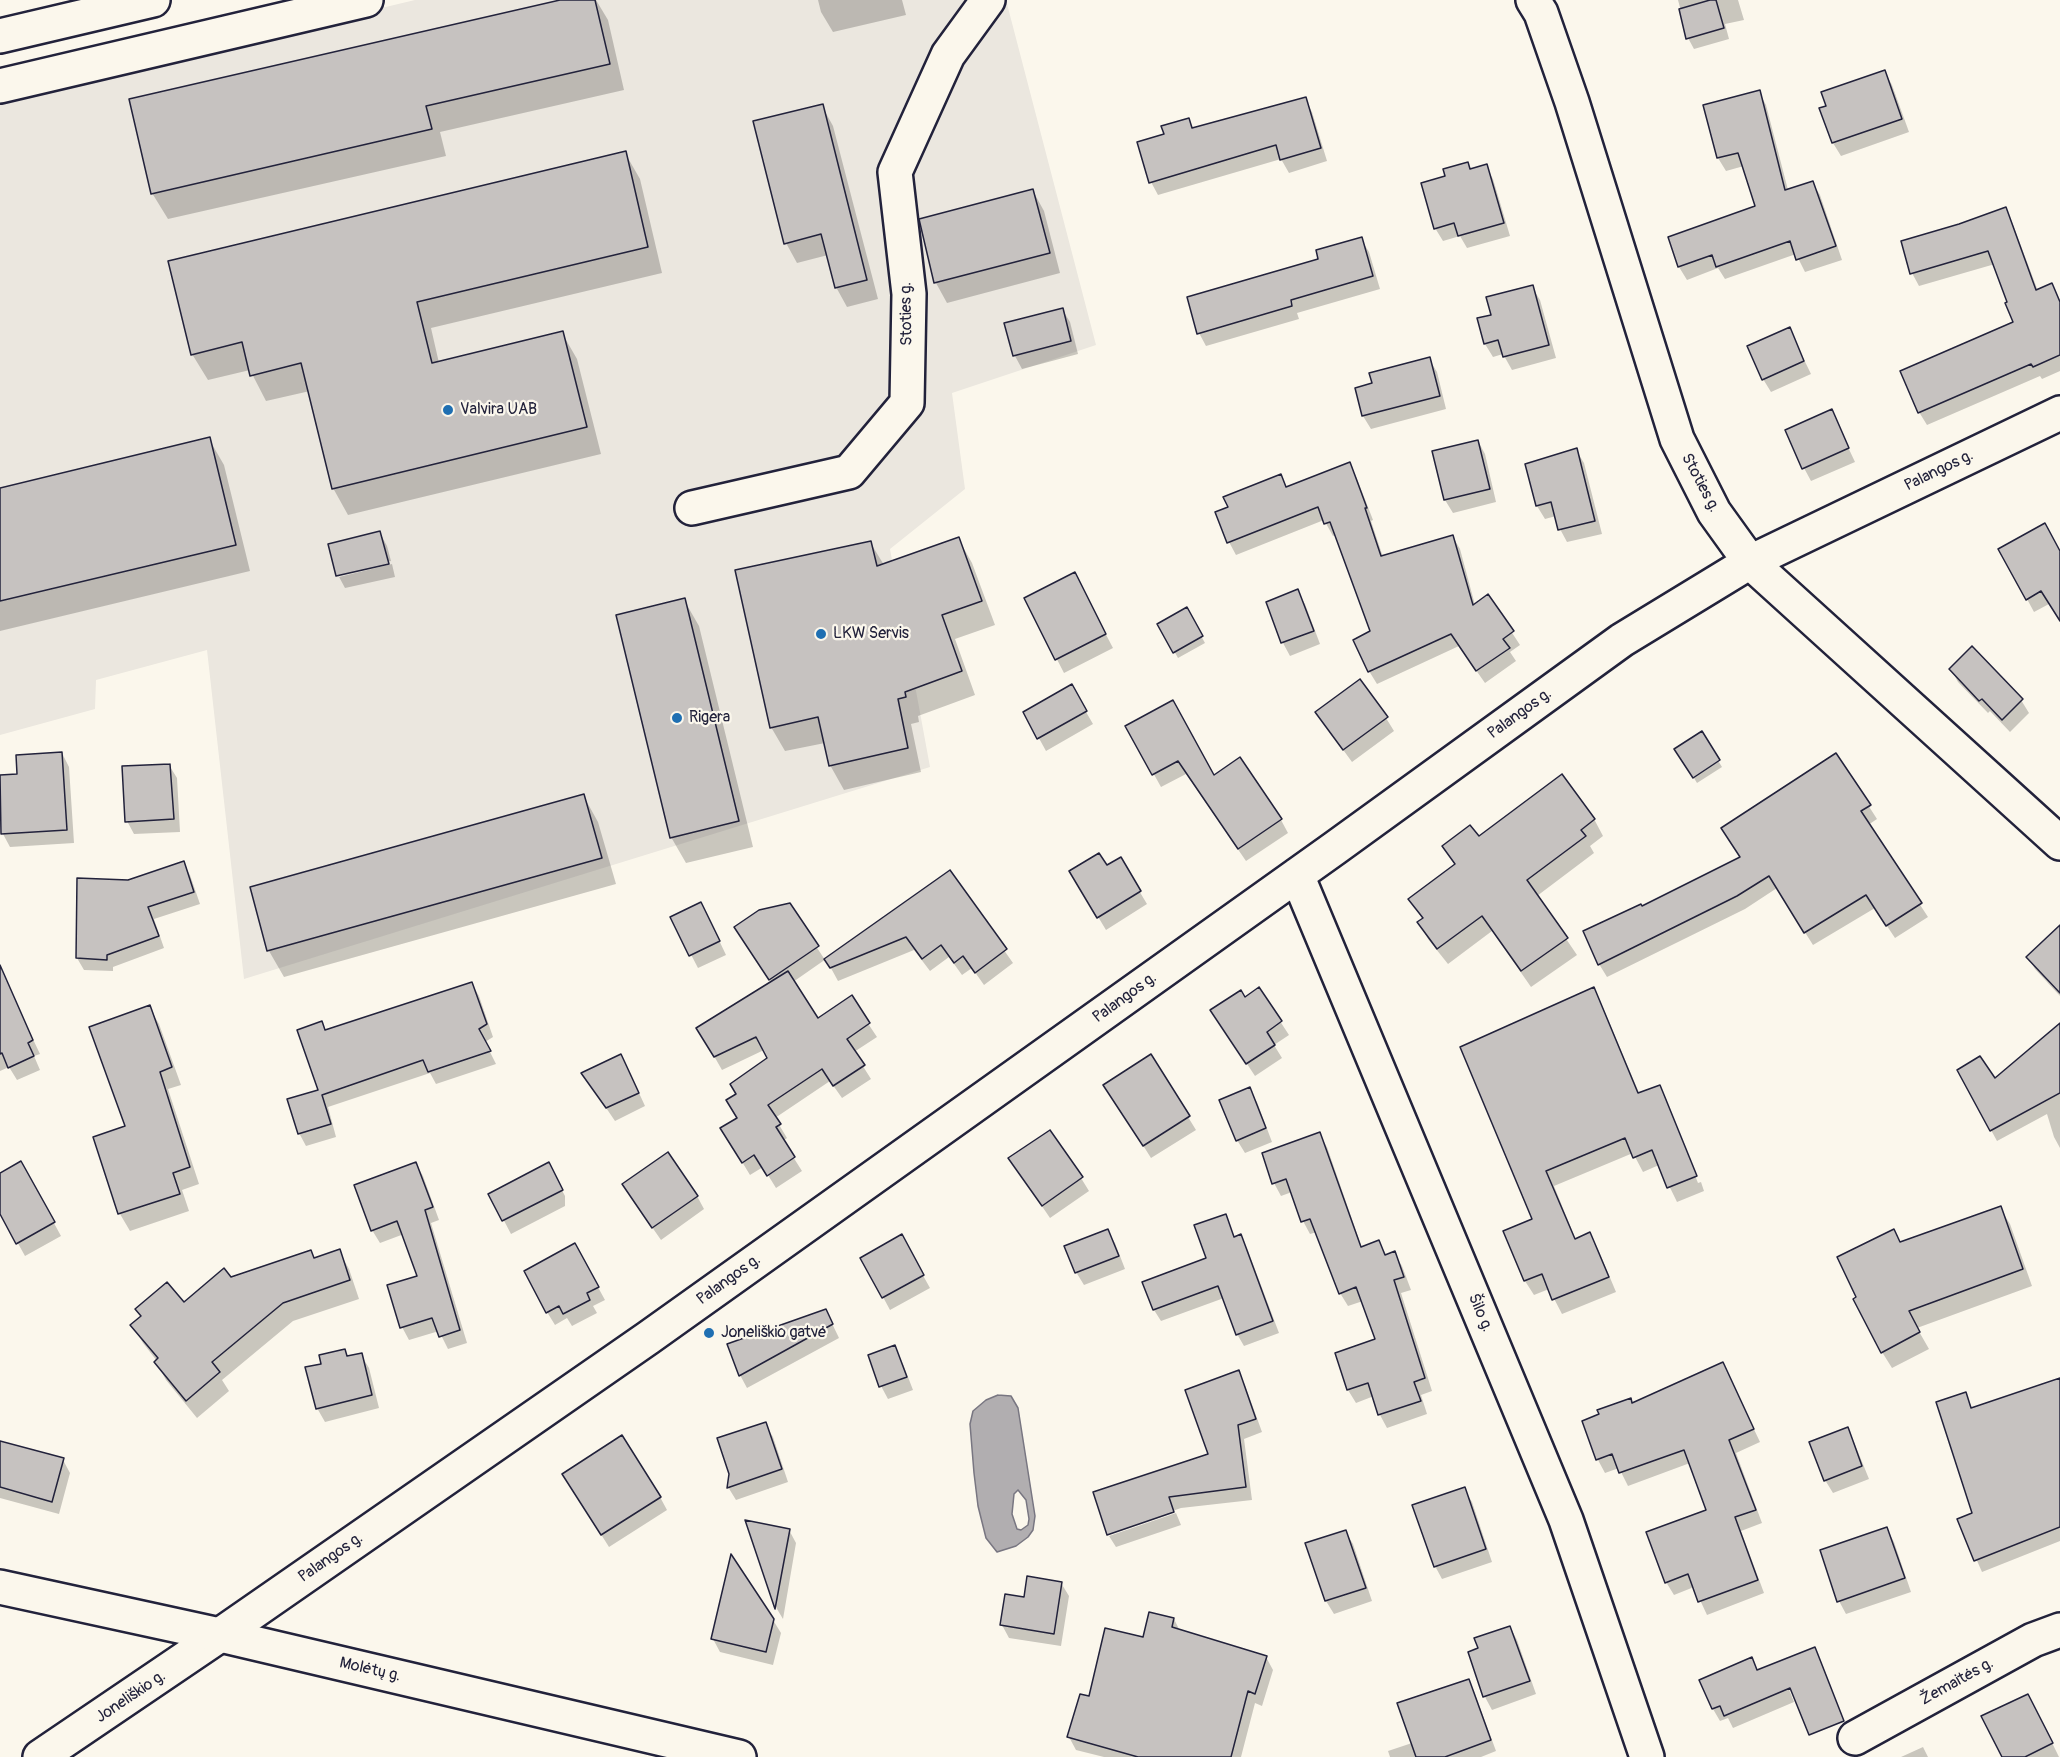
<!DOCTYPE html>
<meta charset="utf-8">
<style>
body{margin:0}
canvas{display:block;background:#fbf7ec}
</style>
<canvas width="2060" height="1757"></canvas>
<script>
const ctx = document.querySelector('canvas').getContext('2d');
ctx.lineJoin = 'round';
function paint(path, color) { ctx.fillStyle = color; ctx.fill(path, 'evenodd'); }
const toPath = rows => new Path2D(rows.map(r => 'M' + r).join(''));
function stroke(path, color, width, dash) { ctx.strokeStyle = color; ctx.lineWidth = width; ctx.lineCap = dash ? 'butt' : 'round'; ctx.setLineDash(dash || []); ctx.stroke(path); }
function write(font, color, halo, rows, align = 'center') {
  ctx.font = font + ' Pangolin,sans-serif'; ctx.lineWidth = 4.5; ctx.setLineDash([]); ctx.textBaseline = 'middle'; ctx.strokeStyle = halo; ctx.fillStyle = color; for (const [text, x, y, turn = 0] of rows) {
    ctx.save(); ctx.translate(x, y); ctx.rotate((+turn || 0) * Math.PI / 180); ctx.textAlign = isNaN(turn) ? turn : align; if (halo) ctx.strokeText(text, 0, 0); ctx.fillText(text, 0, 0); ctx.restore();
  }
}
const built = toPath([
 [415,0,1006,0,1096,345,952,393,965,489,890,549,930,767,244,979,207,650,96,680,95,709,0,735,0,99]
]);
const water = toPath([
 [998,1395,1011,1396,1018,1408,1035,1516,1033,1530,1028,1537,1016,1546,997,1552,986,1538,978,1506,974,1473,970,1424,973,1411,986,1400,998,1395],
 [1018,1490,1026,1500,1029,1519,1028,1525,1021,1530,1017,1529,1012,1514,1014,1494,1018,1490]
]);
const shadow = toPath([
 [567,0,596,0,608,20,624,90,440,132,446,156,168,219,152,193],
 [818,0,902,0,906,15,833,32,821,12],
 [1678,0,1738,0,1744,20,1725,24,1729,39,1694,49,1688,38],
 [1885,72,1892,85,1909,132,1841,156,1833,143,1828,107],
 [1759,92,1766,105,1788,190,1812,182,1820,195,1842,260,1805,272,1796,254,1725,279,1718,268,1687,280,1679,267,1669,238,1756,207,1744,166,1726,171,1718,158,1705,107],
 [1305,99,1312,112,1327,161,1289,173,1281,159,1158,195,1151,182,1189,120,1194,129],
 [822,106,833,126,878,299,847,307,836,287,828,255,797,263,786,243],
 [625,153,640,179,662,273,431,328,439,363,562,333,577,359,601,454,348,515,333,488,310,391,266,401,250,370,208,380,192,354],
 [1468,163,1472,170,1486,166,1493,179,1510,236,1467,248,1460,236,1443,241,1435,228,1447,177],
 [1033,191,1044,211,1060,273,947,303,936,283,921,220],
 [2005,209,2012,222,2038,291,2051,285,2060,301,2060,371,2042,379,2040,376,1927,425,1919,412,2015,323,1995,264,1919,286,1912,273,1960,225],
 [1361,239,1369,252,1380,289,1297,313,1299,319,1206,346,1199,333,1320,260],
 [1532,287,1540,300,1556,358,1512,370,1503,354,1493,357,1485,344,1493,316],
 [1062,309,1070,322,1078,354,1022,369,1015,356,1006,324],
 [1789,329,1811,374,1771,392,1763,379],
 [1429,359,1437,372,1446,409,1371,429,1363,416,1373,384],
 [1831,411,1855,462,1811,481,1804,468],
 [209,439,224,465,250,571,0,631,0,489],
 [1478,441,1485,454,1496,502,1453,513,1445,500],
 [1576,450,1584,463,1602,534,1567,542,1560,529,1556,516,1545,519,1537,506],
 [1349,464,1356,476,1373,520,1371,521,1383,557,1453,537,1460,549,1475,605,1488,596,1520,645,1510,652,1516,661,1485,683,1459,646,1377,684,1369,671,1372,632,1336,535,1333,536,1324,520,1236,555,1229,542,1230,508,1280,476,1287,488],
 [380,533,387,546,391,561,339,574,339,577,392,564,395,577,345,588,338,575,330,545],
 [958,538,972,563,995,625,955,639,975,695,918,716,919,722,911,724,921,772,844,790,830,765,825,743,785,751,771,727,870,542,884,565],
 [2000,549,2060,553,2060,607,2049,604,2034,612],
 [1081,587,1113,648,1064,673,1026,599],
 [1297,591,1305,604,1320,644,1290,656,1283,643,1268,603],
 [684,600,699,626,753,847,686,863,671,837],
 [1186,609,1205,643,1178,658,1159,624],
 [1951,669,2021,700,2029,713,2010,732,1990,711,1988,713,1958,682],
 [1071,686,1093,724,1046,751,1025,713],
 [1386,718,1394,731,1352,762,1325,725],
 [1127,726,1214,777,1281,820,1288,833,1246,861,1186,774,1161,787],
 [1701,733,1722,767,1697,783,1676,749],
 [62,753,69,767,74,843,10,847,3,834,0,776,19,775],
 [1836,755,1877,819,1868,825,1928,917,1895,938,1875,908,1813,945,1777,888,1745,909,1607,977,1599,964,1641,908,1741,858],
 [169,765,177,778,180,832,134,834,127,821],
 [583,795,598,822,616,884,284,977,269,951,252,888],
 [1594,819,1603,836,1590,846,1594,853,1537,896,1577,955,1531,987,1492,931,1448,964,1428,939,1419,922,1423,920,1410,899,1455,865,1444,846,1478,839],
 [1120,859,1147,904,1106,930,1071,872,1106,867],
 [183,863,190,875,200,904,154,919,164,948,113,967,113,971,84,970,77,958,79,879,128,881],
 [949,872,1013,963,984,985,972,968,962,975,949,957,930,971,914,950,838,981,826,959,793,982,817,1021,851,998,877,1037,854,1052,871,1079,842,1098,830,1081,775,1118,787,1138,783,1141,802,1171,776,1188,763,1167,750,1175,730,1142,738,1119,738,1095,769,1058,764,1050,722,1070,698,1028,772,983,743,940,789,905,825,960],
 [708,917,726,955,698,968,672,918],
 [2060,927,2060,996,2035,969,2028,957],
 [472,984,479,996,493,1037,485,1042,496,1064,436,1084,430,1073,328,1107,336,1137,306,1146,299,1133,320,1091,321,1023,326,1031],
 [1259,989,1289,1035,1274,1045,1282,1058,1255,1076,1220,1023,1245,999],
 [1593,989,1601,1003,1640,1095,1659,1087,1667,1100,1665,1100,1698,1183,1701,1182,1704,1191,1677,1202,1659,1165,1643,1172,1633,1153,1554,1186,1576,1240,1590,1234,1598,1249,1616,1292,1562,1314,1549,1289,1534,1295,1525,1281,1505,1232,1534,1220,1462,1047],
 [12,995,40,1054,34,1056,40,1070,17,1080,9,1067,0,1071,0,1001],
 [149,1007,159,1024,181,1085,168,1089,199,1184,182,1190,189,1211,130,1231,120,1214,95,1138,127,1127],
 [2060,1025,2060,1148,2054,1137,2047,1114,1997,1141,1991,1130,1995,1081],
 [628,1069,645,1106,615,1121,583,1074],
 [1249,1089,1257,1102,1272,1142,1245,1153,1237,1140],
 [1113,1098,1188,1117,1196,1130,1151,1158],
 [1319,1134,1327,1147,1362,1248,1379,1242,1387,1256,1394,1253,1402,1266,1411,1290,1401,1293,1432,1391,1421,1395,1427,1414,1387,1428,1380,1415,1374,1396,1356,1403,1348,1390,1336,1354,1377,1340,1363,1301,1348,1306,1340,1293,1317,1232,1310,1234,1303,1221,1292,1192,1281,1196,1274,1183],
 [21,1163,61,1236,25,1256,0,1211,0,1175],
 [416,1164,423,1176,439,1220,431,1223,467,1343,448,1349,439,1331,409,1340,402,1327,419,1277,404,1234,380,1243,372,1230],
 [1018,1171,1081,1178,1089,1191,1050,1218],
 [555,1177,565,1196,565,1206,511,1234,490,1194],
 [697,1196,704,1209,661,1240,631,1197],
 [2000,1208,2010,1224,2032,1286,1917,1328,1929,1349,1892,1368,1882,1352,1900,1244],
 [1225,1216,1235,1238,1241,1236,1247,1248,1279,1333,1244,1346,1237,1334,1224,1298,1161,1321,1154,1310,1144,1283,1208,1259],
 [1107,1230,1115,1243,1125,1269,1084,1285,1076,1272],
 [901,1236,930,1288,890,1310,862,1258],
 [339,1251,349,1269,359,1299,293,1321,222,1380,229,1391,197,1418,166,1380,156,1362,157,1361,143,1343,132,1325,142,1317,137,1309,184,1304,231,1278,314,1259],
 [582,1258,605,1300,593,1306,597,1313,572,1326,567,1318,555,1325,547,1312],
 [826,1311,839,1338,747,1388,740,1375],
 [344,1350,348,1358,361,1355,369,1368,379,1408,325,1422,317,1408,323,1365],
 [896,1350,903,1364,913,1390,888,1399,881,1386],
 [1723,1364,1760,1442,1736,1453,1762,1523,1741,1531,1764,1593,1707,1615,1694,1587,1674,1595,1666,1582,1708,1511,1690,1463,1628,1486,1619,1468,1605,1473,1598,1460,1584,1421,1633,1405],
 [1238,1372,1245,1385,1262,1432,1244,1439,1252,1500,1181,1508,1109,1533,1109,1535,1095,1493,1210,1455],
 [2060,1383,2060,1541,1982,1572,1959,1520,1974,1514,1965,1394,1973,1409],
 [765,1424,773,1437,788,1482,736,1500,728,1487],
 [1847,1429,1854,1442,1869,1479,1833,1493,1825,1480],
 [0,1442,63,1460,70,1473,59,1514,0,1498],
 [571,1487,660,1497,667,1510,609,1547],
 [1464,1489,1472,1502,1492,1562,1442,1579,1435,1566],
 [1176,1513,1181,1525,1116,1547,1109,1536],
 [747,1522,789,1530,796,1543,783,1619,777,1609],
 [1887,1529,1894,1542,1911,1592,1846,1614,1839,1601],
 [1345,1531,1353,1544,1372,1601,1334,1614,1326,1601,1307,1544],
 [1061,1583,1069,1596,1061,1646,1009,1638,1002,1625,1025,1599],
 [1174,1619,1180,1631,1266,1657,1273,1670,1262,1706,1255,1703,1241,1757,1104,1757,1076,1750,1069,1737,1090,1698,1144,1639],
 [773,1620,781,1633,773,1665,720,1652,713,1639],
 [1510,1627,1517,1640,1536,1694,1492,1710,1485,1697,1470,1653,1480,1649],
 [1751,1659,1758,1671,1784,1677,1794,1702,1733,1728,1728,1718,1720,1721,1713,1709],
 [1468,1681,1474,1691,1496,1751,1481,1757,1390,1757,1388,1751,1412,1743],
 [2035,1708,2059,1757,2003,1757],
 [1923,1747,1928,1757,1901,1757]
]);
const building = toPath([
 [560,0,595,0,610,64,426,106,432,129,151,194,129,99,560,0],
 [1710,0,1716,0,1724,28,1686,39,1679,9,1710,0],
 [1885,70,1902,119,1832,143,1819,108,1826,106,1821,92,1885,70],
 [1760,90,1785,190,1813,181,1836,246,1796,260,1790,241,1716,267,1712,255,1678,267,1668,237,1755,206,1738,153,1717,158,1703,105,1760,90],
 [1306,97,1321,148,1280,160,1276,145,1149,183,1137,142,1164,134,1161,126,1189,118,1192,128,1306,97],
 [823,104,867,280,835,288,821,234,784,244,753,121,823,104],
 [626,151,648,247,417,302,432,363,563,331,587,427,332,489,301,363,250,376,242,342,191,355,168,261,626,151],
 [1468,162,1470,169,1487,164,1504,223,1458,236,1454,223,1434,229,1421,183,1445,176,1443,169,1468,162],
 [1033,189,1050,253,934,283,919,219,1033,189],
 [2006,207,2036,290,2052,283,2060,302,2060,355,2033,367,2031,364,1918,413,1900,371,2013,322,2005,303,2007,302,1988,251,1910,274,1901,241,1959,224,2006,207],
 [1362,237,1373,276,1291,300,1292,306,1197,334,1187,297,1318,259,1316,250,1362,237],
 [1533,285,1549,345,1503,357,1498,340,1484,344,1477,318,1491,315,1486,297,1533,285],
 [1063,308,1071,341,1013,356,1004,323,1063,308],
 [1790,327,1804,361,1762,380,1747,346,1790,327],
 [1430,357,1440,396,1362,416,1355,388,1372,383,1369,373,1430,357],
 [1832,409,1849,448,1802,469,1785,430,1832,409],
 [210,437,236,545,0,601,0,488,210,437],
 [1478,440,1490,489,1444,500,1432,451,1478,440],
 [1577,448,1595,521,1558,530,1551,502,1536,506,1525,464,1577,448],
 [1350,462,1367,508,1365,508,1381,556,1453,535,1473,605,1488,594,1514,631,1503,639,1510,648,1476,671,1451,634,1368,672,1353,640,1370,631,1330,522,1324,524,1318,507,1227,543,1215,512,1228,507,1223,497,1281,474,1286,487,1350,462],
 [2045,523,2060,551,2060,621,2041,591,2026,600,1998,549,2045,523],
 [380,531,389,564,336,576,328,544,380,531],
 [959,537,982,601,942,615,962,671,905,692,906,697,898,699,908,748,829,766,818,717,770,728,735,570,871,541,877,566,959,537],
 [1075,572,1106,634,1055,660,1024,598,1075,572],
 [1298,589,1314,631,1281,643,1266,602,1298,589],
 [685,598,739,821,670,838,616,615,685,598],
 [1187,607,1203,636,1173,653,1157,624,1187,607],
 [1972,646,2023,699,2002,720,1982,699,1979,701,1949,669,1972,646],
 [1360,679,1388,717,1343,750,1315,712,1360,679],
 [1072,684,1087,711,1037,739,1023,712,1072,684],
 [1173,700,1214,775,1240,757,1282,819,1238,849,1178,761,1152,775,1125,726,1173,700],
 [1702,731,1720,760,1693,778,1674,749,1702,731],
 [62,752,67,830,1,834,0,775,17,774,16,755,62,752],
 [1836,753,1871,805,1861,811,1922,903,1886,926,1866,895,1804,933,1769,876,1737,896,1598,965,1583,931,1641,904,1642,906,1740,857,1721,828,1836,753],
 [170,764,174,819,125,822,122,766,170,764],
 [1562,774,1595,819,1581,830,1586,836,1527,880,1568,938,1521,971,1482,916,1437,949,1417,922,1423,918,1408,899,1455,864,1442,846,1470,825,1479,836,1562,774],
 [584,794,602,858,267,951,250,887,584,794],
 [1099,853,1107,865,1121,857,1141,891,1097,918,1069,871,1099,853],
 [184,861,194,892,148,907,159,936,107,955,107,960,76,958,77,878,128,880,184,861],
 [950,870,1007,949,975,973,963,956,954,963,941,945,922,959,906,937,830,968,824,959,950,870],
 [701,902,720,941,689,956,670,917,701,902],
 [790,903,819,946,769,980,734,927,759,910,790,903],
 [2060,925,2060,993,2026,957,2060,925],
 [0,965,33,1040,28,1043,34,1056,8,1068,2,1053,0,1054,0,965],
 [788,971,818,1018,852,995,870,1023,847,1039,865,1065,833,1086,822,1069,768,1105,781,1124,776,1127,795,1157,767,1176,754,1155,742,1163,720,1128,737,1118,726,1100,736,1094,730,1084,767,1058,756,1037,714,1057,696,1028,788,971],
 [472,982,487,1024,479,1029,491,1051,428,1072,423,1060,322,1095,331,1124,298,1134,287,1099,318,1090,297,1030,322,1021,325,1030,472,982],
 [1259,987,1282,1021,1267,1032,1275,1045,1246,1064,1210,1010,1241,990,1245,997,1259,987],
 [1594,987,1638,1093,1660,1085,1697,1176,1667,1188,1652,1150,1633,1158,1625,1138,1546,1171,1575,1239,1590,1232,1609,1277,1552,1300,1542,1274,1524,1281,1503,1231,1532,1219,1460,1047,1594,987],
 [150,1005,172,1067,160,1072,190,1167,173,1173,180,1194,118,1214,93,1137,125,1126,89,1027,150,1005],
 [2060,1023,2060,1093,1990,1131,1957,1070,1980,1056,1995,1078,2060,1023],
 [621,1054,639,1093,606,1108,581,1073,621,1054],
 [1151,1054,1190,1116,1143,1146,1103,1085,1151,1054],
 [1250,1087,1266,1128,1236,1141,1219,1100,1250,1087],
 [1050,1130,1083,1177,1042,1206,1008,1158,1050,1130],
 [1320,1132,1361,1247,1379,1240,1385,1255,1395,1251,1404,1277,1394,1280,1425,1378,1414,1382,1421,1401,1378,1415,1368,1383,1347,1390,1335,1353,1375,1339,1356,1287,1339,1294,1310,1219,1301,1222,1286,1179,1272,1184,1262,1153,1320,1132],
 [668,1152,698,1196,652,1228,622,1184,668,1152],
 [21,1161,55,1222,16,1244,0,1214,0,1173,21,1161],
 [416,1162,433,1207,425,1210,460,1330,439,1337,432,1318,400,1328,387,1285,417,1276,397,1221,371,1231,354,1185,416,1162],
 [549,1162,563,1190,502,1221,488,1194,549,1162],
 [2001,1206,2023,1269,1909,1311,1920,1332,1881,1353,1853,1299,1856,1297,1837,1257,1894,1229,1900,1242,2001,1206],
 [1226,1214,1234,1237,1241,1234,1273,1321,1236,1335,1218,1286,1153,1310,1142,1282,1206,1258,1194,1225,1226,1214],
 [1108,1229,1119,1256,1075,1273,1064,1246,1108,1229],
 [902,1234,924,1275,882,1298,860,1258,902,1234],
 [575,1243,599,1287,587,1293,590,1300,563,1314,559,1306,546,1313,524,1271,575,1243],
 [340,1249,350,1280,283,1303,212,1362,220,1372,186,1401,154,1362,158,1358,130,1325,141,1316,135,1309,167,1282,184,1302,224,1268,231,1277,311,1250,314,1258,340,1249],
 [826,1309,833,1324,739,1376,727,1344,826,1309],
 [895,1345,907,1377,879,1387,868,1355,895,1345],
 [345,1349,347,1356,362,1353,372,1395,316,1409,305,1367,321,1364,319,1355,345,1349],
 [1723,1362,1754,1429,1729,1440,1756,1510,1735,1517,1758,1580,1698,1602,1688,1574,1665,1583,1646,1532,1706,1510,1684,1450,1619,1473,1612,1454,1596,1460,1582,1421,1599,1414,1597,1410,1631,1398,1632,1403,1723,1362],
 [1239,1370,1256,1419,1238,1425,1246,1487,1169,1497,1174,1512,1107,1535,1093,1492,1208,1454,1185,1390,1239,1370],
 [2060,1378,2060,1527,1974,1561,1957,1519,1972,1513,1936,1402,1966,1392,1971,1408,2060,1378],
 [766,1422,782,1469,727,1488,729,1474,717,1438,766,1422],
 [1848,1427,1862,1466,1824,1481,1809,1442,1848,1427],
 [622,1435,661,1497,601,1535,562,1474,622,1435],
 [0,1441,64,1458,52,1502,0,1487,0,1441],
 [1465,1487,1486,1549,1434,1567,1412,1505,1465,1487],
 [745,1520,790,1529,775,1609,745,1520],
 [1887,1527,1905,1578,1837,1602,1820,1550,1887,1527],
 [1346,1530,1366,1588,1325,1601,1305,1543,1346,1530],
 [731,1554,774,1619,766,1652,711,1639,731,1554],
 [1027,1576,1062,1582,1054,1634,1000,1625,1005,1594,1024,1597,1027,1576],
 [1149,1612,1174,1618,1172,1627,1267,1656,1255,1694,1248,1691,1231,1757,1138,1757,1067,1737,1080,1694,1089,1696,1105,1628,1143,1637,1149,1612],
 [1510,1626,1530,1681,1483,1697,1468,1652,1478,1648,1474,1638,1510,1626],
 [1815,1647,1844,1721,1809,1735,1790,1688,1724,1716,1720,1706,1712,1709,1699,1680,1752,1657,1757,1670,1815,1647],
 [1469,1679,1491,1740,1445,1757,1416,1757,1397,1703,1469,1679],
 [2028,1694,2053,1743,2025,1757,2002,1757,1981,1716,2028,1694]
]);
const street = toPath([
 [1533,0,1541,13,1572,102,1677,439,1714,512,1750,562,2060,843],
 [692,508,849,472,907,403,909,294,895,172,948,55,988,0],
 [1297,875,1566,1520,1647,1757],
 [1855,1738,2033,1640,2060,1630],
 [40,1757,220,1635,648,1338,1335,848,1622,640,1750,562,2060,413]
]);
const secondary = toPath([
 [0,1587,220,1635,739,1757]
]);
const highway = toPath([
 [0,36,153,0],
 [0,86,366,0]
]);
const markers = [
 [448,410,6,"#1f6fb2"],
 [821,634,6,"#1f6fb2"],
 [677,718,6,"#1f6fb2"],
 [709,1333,6,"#1f6fb2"]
];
const streetNames = [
 ["Stoties g.",907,314,-91],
 ["Palangos g.",1939,471,-26],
 ["Stoties g.",1700,483,62],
 ["Palangos g.",1520,714,-36],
 ["Palangos g.",1125,998,-36],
 ["Palangos g.",729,1280,-36],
 ["Šilo g.",1480,1313,67],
 ["Palangos g.",331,1558,-35],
 ["Molėtų g.",370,1670,13],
 ["Žemaitės g.",1957,1682,-29],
 ["Joneliškio g.",131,1697,-34]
];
const poiNames = [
 ["Valvira UAB",460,410],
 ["LKW Servis",833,634],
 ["Rigera",689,718],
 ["Joneliškio gatvė",721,1333]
];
paint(built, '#ebe7df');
paint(water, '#b1aeb0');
stroke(water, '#787681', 1.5);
paint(shadow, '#0003');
paint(building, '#c6c2c0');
stroke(building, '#22223b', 1.5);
stroke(street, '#22223b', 38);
stroke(secondary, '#22223b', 38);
stroke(highway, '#22223b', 38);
stroke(street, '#fbf7ec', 33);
stroke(secondary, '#fbf7ec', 33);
stroke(highway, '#fbf7ec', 33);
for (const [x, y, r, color] of markers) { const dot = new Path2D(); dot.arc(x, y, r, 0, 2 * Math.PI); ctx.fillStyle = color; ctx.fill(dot); stroke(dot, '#fbf7ec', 2); }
write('16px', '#22223b', '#fbf7ec', streetNames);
write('16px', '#22223b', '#fbf7ec', poiNames, 'left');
</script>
